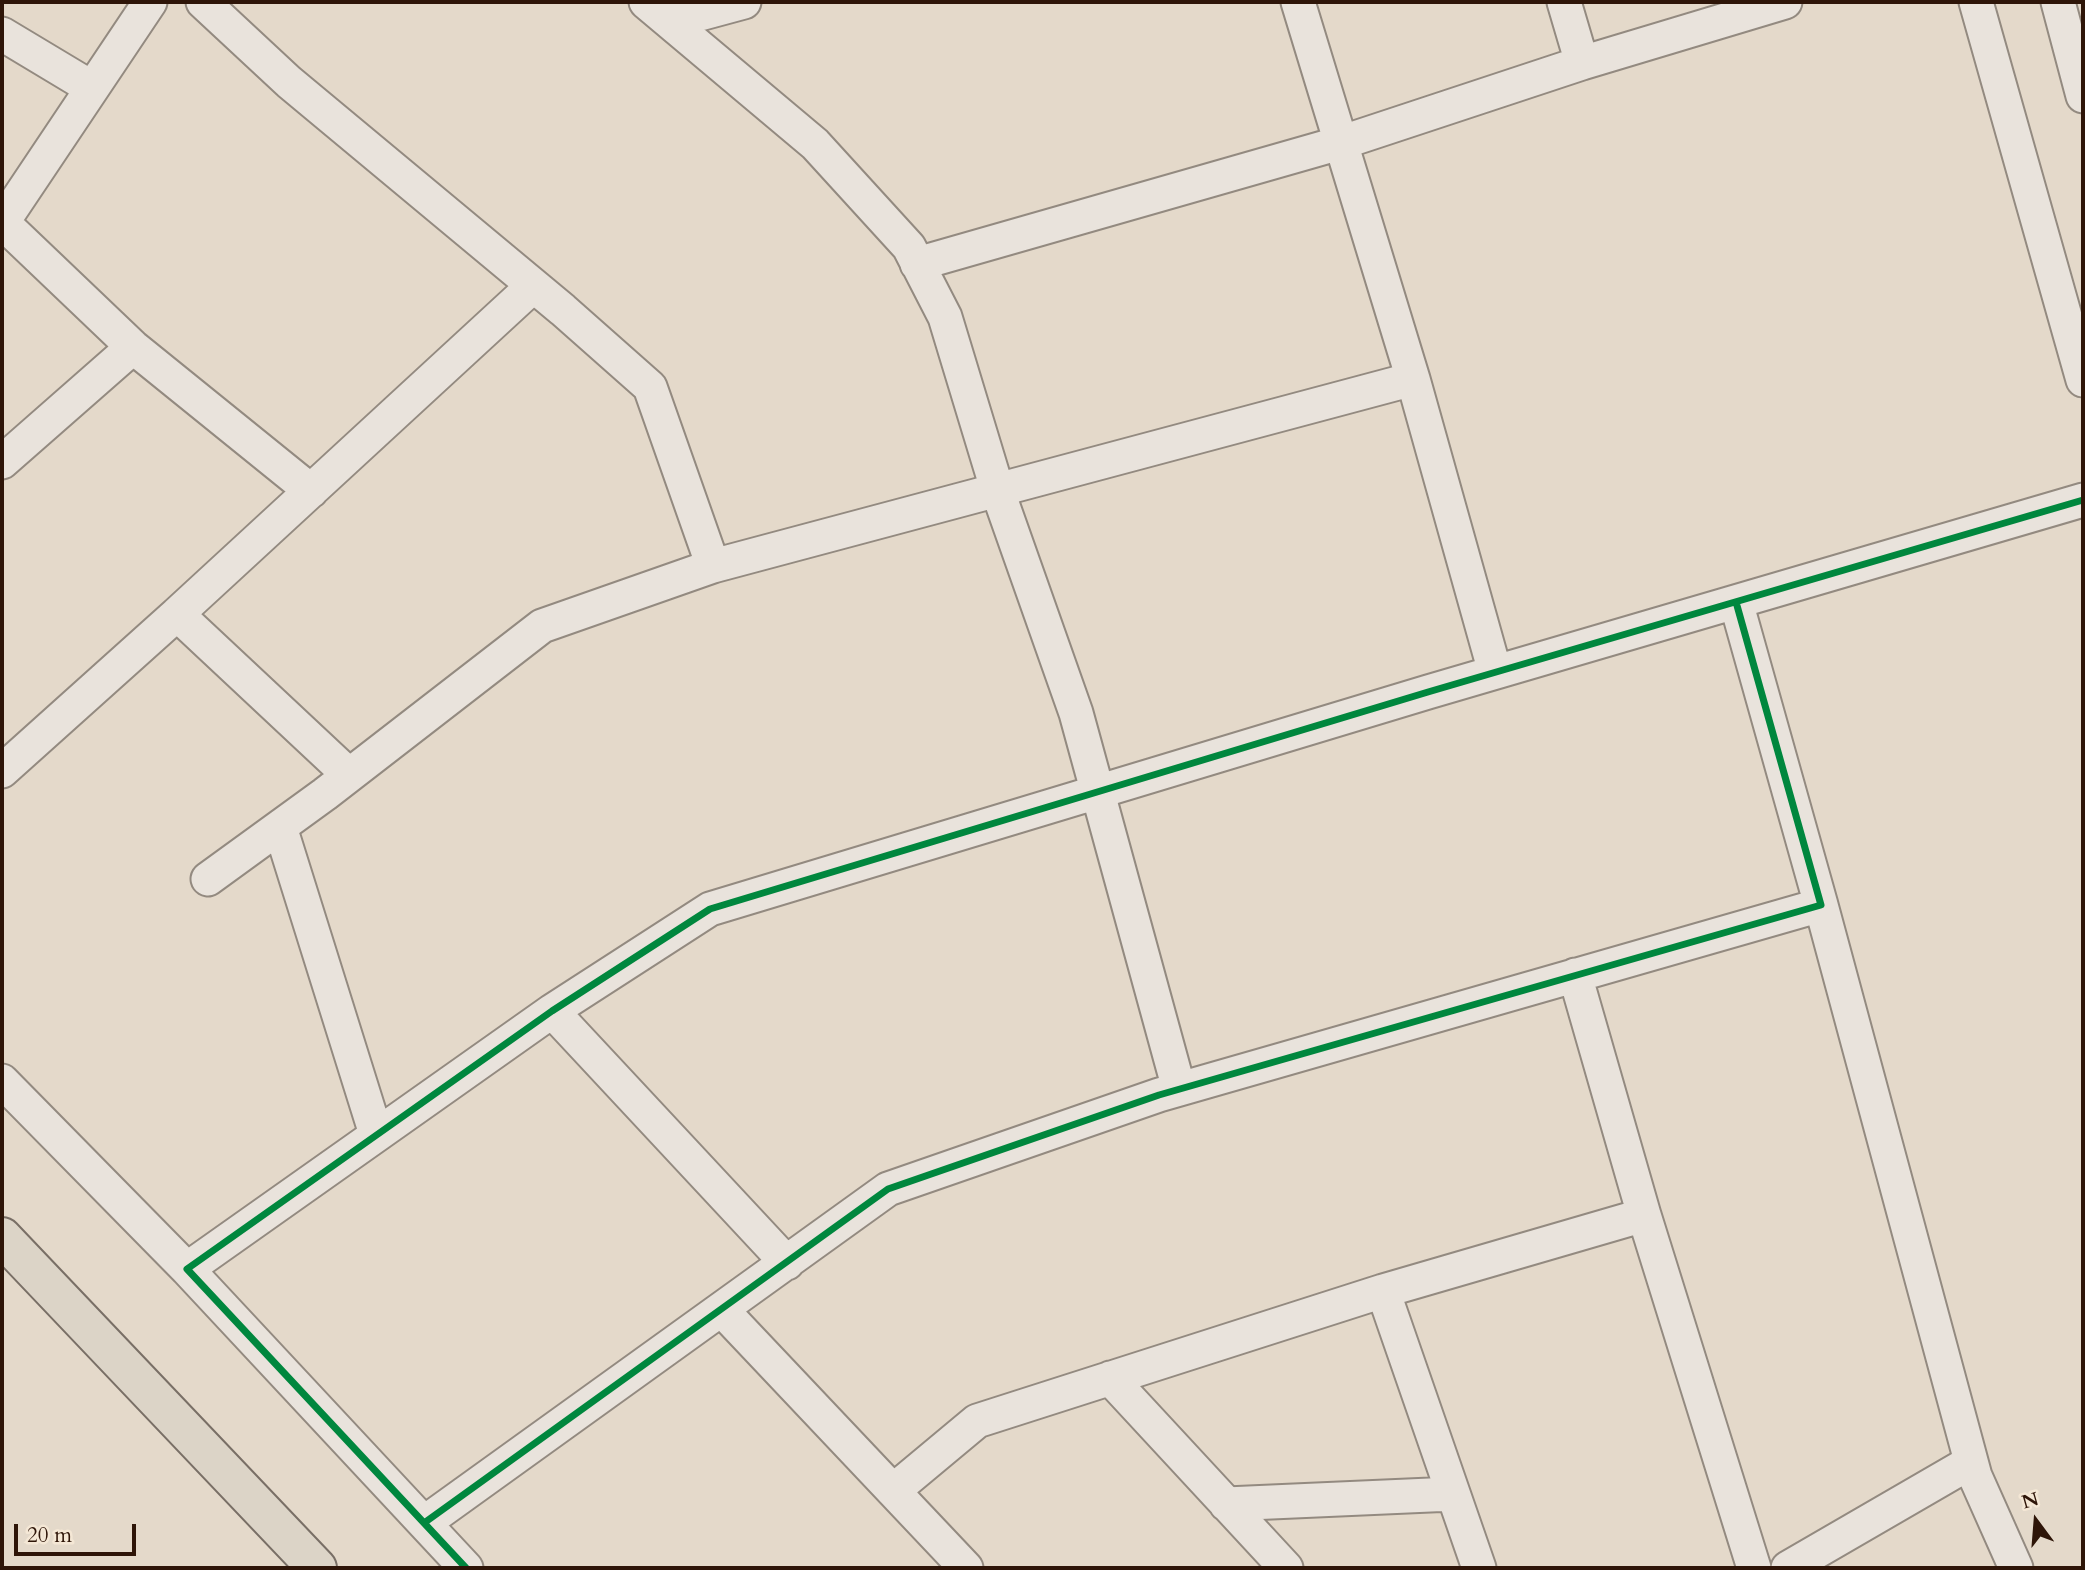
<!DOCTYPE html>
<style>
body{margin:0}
#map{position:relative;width:2085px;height:1570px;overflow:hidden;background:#e4d9ca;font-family:Cardo,serif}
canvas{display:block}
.frame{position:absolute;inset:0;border:4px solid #2e1508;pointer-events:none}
.north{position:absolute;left:2001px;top:1486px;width:70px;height:70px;-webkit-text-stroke:5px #f4e7d5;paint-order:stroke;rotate:344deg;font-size:19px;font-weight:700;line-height:28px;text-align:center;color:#2e1508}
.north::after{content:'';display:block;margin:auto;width:24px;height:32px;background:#2e1508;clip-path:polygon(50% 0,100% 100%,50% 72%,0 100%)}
.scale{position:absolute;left:14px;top:1524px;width:122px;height:32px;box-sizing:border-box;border:4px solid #2e1508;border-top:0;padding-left:9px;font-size:21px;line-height:24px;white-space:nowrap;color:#2e1508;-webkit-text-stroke:5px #f4e7d5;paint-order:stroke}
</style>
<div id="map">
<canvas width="2085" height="1570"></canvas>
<div class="frame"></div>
<div class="north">N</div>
<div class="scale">20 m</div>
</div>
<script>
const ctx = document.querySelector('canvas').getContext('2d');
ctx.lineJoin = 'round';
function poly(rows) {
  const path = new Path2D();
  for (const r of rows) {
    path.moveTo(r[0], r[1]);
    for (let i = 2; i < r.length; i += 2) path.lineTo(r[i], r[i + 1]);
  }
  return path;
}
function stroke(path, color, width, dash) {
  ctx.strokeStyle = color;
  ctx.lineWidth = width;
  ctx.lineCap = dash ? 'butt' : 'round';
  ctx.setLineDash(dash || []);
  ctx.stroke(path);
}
const minor = poly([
 [203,2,289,82,563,310,650,387,713,566,542,626,325,794,208,879],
 [646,2,815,144,909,247,945,317,998,492,1076,713,1179,1089],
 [1976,2,2083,380],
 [2058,2,2083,96],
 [670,22,744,2],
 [2,34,92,88],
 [1582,63,1785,2],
 [2,222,133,347,311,491],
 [2,223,150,2],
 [917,264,1340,143,1582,63,1564,2],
 [1413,379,1495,672],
 [2,462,133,347],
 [713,566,1413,379,1298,2],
 [2,771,177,614],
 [349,775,177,614,533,286],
 [280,827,376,1134],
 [1821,905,1975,1476,2016,1568],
 [552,1011,787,1263],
 [2,1081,187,1269],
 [1644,1215,1754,1568],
 [1383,1291,1479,1568],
 [722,1310,966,1568],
 [1110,1378,1286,1568],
 [893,1491,977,1421,1383,1291,1644,1215,1575,975],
 [1226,1504,1453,1494],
 [424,1523,888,1189,1159,1095,1821,905,1736,602],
 [466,1568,187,1269,552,1011,710,909,1428,692,2083,500],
 [1788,1568,1971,1462]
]);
const primary = poly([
 [2,1237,317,1568]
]);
stroke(minor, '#938a80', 37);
stroke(primary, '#796f66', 42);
stroke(minor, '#e9e3dc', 33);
stroke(primary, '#dcd4c7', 38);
stroke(poly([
 [424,1523,888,1189,1159,1095,1821,905,1736,602],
 [466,1568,187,1269,552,1011,710,909,1428,692,2083,500]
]), '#00873e', 7);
</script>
